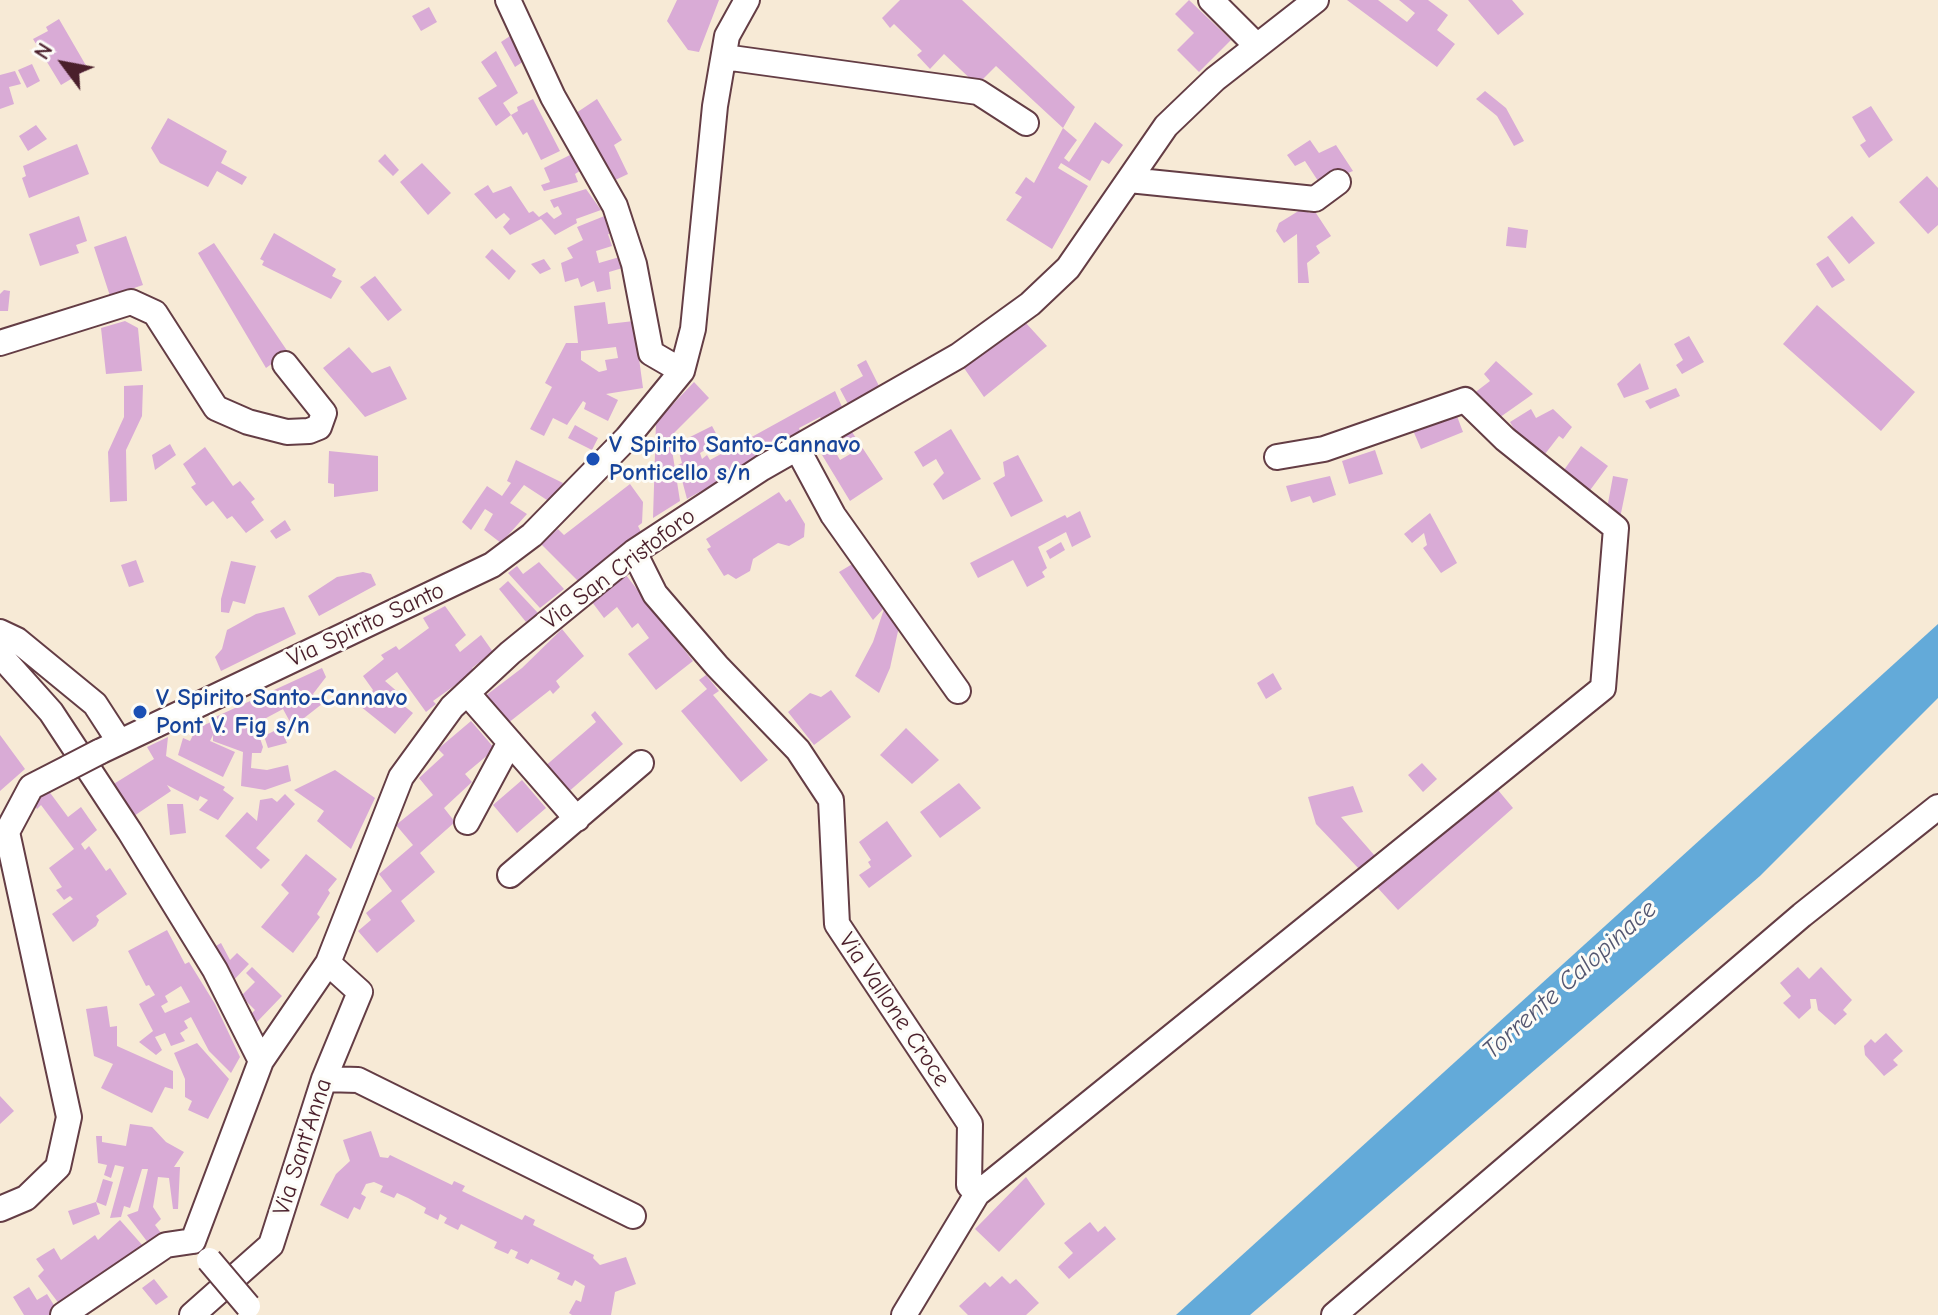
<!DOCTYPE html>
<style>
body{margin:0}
#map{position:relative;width:1938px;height:1315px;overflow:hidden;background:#f7ead6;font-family:"Comic Neue",sans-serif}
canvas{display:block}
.north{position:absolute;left:24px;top:24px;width:80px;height:80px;-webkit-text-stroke:6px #fdfcf7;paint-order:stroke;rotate:302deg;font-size:22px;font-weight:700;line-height:32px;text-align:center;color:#4a1f2b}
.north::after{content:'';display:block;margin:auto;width:28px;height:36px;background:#4a1f2b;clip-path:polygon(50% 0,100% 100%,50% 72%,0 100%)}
</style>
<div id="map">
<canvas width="1938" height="1315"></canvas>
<div class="north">N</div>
</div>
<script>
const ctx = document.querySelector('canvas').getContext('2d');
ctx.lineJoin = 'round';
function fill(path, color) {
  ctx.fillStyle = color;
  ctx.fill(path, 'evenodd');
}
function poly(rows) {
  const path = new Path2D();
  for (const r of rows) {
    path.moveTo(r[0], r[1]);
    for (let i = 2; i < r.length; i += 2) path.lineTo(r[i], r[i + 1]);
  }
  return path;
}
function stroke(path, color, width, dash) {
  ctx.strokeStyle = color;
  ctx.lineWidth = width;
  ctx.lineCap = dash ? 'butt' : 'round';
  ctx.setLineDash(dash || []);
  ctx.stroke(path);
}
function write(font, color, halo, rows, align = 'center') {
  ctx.font = font + ' "Comic Neue",sans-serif';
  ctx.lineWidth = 6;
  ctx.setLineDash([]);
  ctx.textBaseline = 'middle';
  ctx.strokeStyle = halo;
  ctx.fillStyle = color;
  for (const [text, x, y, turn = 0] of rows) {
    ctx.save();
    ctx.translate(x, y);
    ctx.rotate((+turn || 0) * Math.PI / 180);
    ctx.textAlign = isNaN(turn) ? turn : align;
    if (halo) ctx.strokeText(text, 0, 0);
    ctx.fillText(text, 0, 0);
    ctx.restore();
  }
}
fill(poly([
 [1938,624,1938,698,1760,876,1250,1315,1176,1315]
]), '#63aad9');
fill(poly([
 [677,0,719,0,699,52,688,50,667,21],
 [900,0,962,0,1075,107,1063,128,1077,140,1064,158,1069,162,1095,122,1123,145,1109,164,1102,160,1090,181,1061,163,1058,168,1088,186,1052,249,1006,220,1022,197,1015,193,1026,177,1034,183,1063,128,996,66,977,85,944,54,930,69,917,55,922,51,894,24,890,28,882,18],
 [1189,0,1231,40,1199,72,1177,50,1194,33,1175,14],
 [1347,0,1378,0,1407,22,1415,13,1399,0,1428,0,1448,15,1437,30,1455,44,1437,67],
 [1468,0,1512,0,1524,14,1498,35],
 [429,7,437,22,421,31,412,16],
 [59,19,88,69,61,85,33,39,48,31,46,27],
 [510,36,524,61,515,67,501,42],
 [496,51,518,93,503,103,511,115,496,126,478,98,497,86,481,62],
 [32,64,40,81,27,88,18,70],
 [15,71,21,84,9,87,14,104,0,109,0,75],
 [1485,91,1506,108,1524,141,1514,146,1497,116,1476,99],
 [533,99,560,151,541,160,527,132,523,135,511,115,518,111,517,107],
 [597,99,622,140,614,145,628,174,611,182,573,115],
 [1871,106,1893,140,1869,158,1860,145,1866,141,1852,117],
 [168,118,227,151,221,163,247,177,242,185,217,171,208,187,160,163,151,148],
 [36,125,47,139,28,151,19,136],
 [1310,140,1319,153,1336,145,1353,171,1320,184,1305,161,1295,166,1287,155],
 [77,144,89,174,29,198,22,178,26,176,23,166],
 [385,154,399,170,393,176,378,161],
 [572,154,583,169,575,174,578,182,544,191,541,185,550,182,544,168],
 [422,163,451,193,428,215,400,182],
 [1927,176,1938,188,1938,225,1928,234,1899,202],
 [488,185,493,193,511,186,529,213,533,211,539,217,547,212,554,219,559,216,562,214,558,206,554,208,550,200,586,189,601,210,576,219,577,223,555,235,541,219,510,235,503,227,510,219,504,213,496,219,474,194],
 [1305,207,1309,213,1314,210,1331,236,1316,246,1320,253,1307,263,1309,283,1298,283,1297,234,1284,243,1276,231,1279,223],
 [607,215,614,233,608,234,612,246,596,251,599,263,623,256,626,267,609,272,611,289,597,292,594,281,581,287,578,278,565,282,561,263,573,258,567,248,583,240,577,227],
 [79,216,87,241,76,245,79,253,40,266,29,234],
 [1852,216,1875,243,1849,264,1827,237],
 [1508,227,1528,230,1526,248,1506,246],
 [274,233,336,269,332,276,342,281,331,299,262,265,264,261,260,259],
 [126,236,143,285,110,296,94,247],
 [214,243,288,352,266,368,198,253],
 [492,249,516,271,509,280,485,257],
 [1828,256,1845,280,1832,288,1816,264],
 [544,259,551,269,540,274,531,264],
 [375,276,402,310,388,321,360,287],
 [4,290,10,291,8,311,0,311,0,294],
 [605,302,608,324,634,321,643,388,606,394,618,400,608,421,584,409,586,403,583,401,567,425,553,418,544,436,530,429,552,387,545,383,566,343,578,343,574,306],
 [616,347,618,358,605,360,607,370,599,372,581,360,581,351],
 [1817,305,1915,392,1881,431,1783,344],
 [125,321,138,328,142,371,106,374,101,328],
 [1025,322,1047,346,984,397,964,368],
 [1689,336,1704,362,1682,374,1676,365,1683,360,1674,344],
 [349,347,372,373,390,366,407,399,365,417,323,368],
 [866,360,880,388,848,404,840,389,863,376,857,365],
 [1496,361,1533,394,1496,420,1473,394,1490,381,1484,374],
 [1640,363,1649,389,1624,398,1617,384],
 [694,382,709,398,670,437,680,501,653,518,656,422],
 [143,385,142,416,126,450,127,501,110,502,108,452,124,417,124,386],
 [1676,388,1680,396,1650,409,1645,401],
 [835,391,843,409,823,421,820,417,799,428,801,433,793,440,687,499,678,465,682,463,679,452,687,449,684,440,712,426,720,441,700,453,702,459,707,455,710,460],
 [1531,409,1536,418,1553,409,1572,427,1563,439,1559,436,1545,454,1532,460,1510,422],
 [1455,411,1463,432,1421,449,1412,428],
 [575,425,598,438,592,450,568,438],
 [951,429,981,479,943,500,933,484,944,473,936,459,923,467,914,452],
 [852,432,883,479,850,501,819,450,831,444,840,460,852,453,843,437],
 [170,444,176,455,155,470,152,455],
 [1581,446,1608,466,1585,497,1570,486,1576,479,1564,470],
 [205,447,233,486,240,481,255,499,251,502,264,520,246,533,232,516,227,519,213,501,206,506,191,487,196,484,183,464],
 [1375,450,1383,474,1349,484,1342,461],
 [329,451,378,456,378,491,334,497,334,484,328,483],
 [1018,455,1043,501,1011,517,993,483,1005,476,1003,462],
 [516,460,563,483,550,502,524,485,510,503,527,514,501,543,484,530,493,514,485,509,471,530,462,522,487,486,502,496,511,483,507,481],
 [1330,476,1336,495,1313,503,1310,496,1291,502,1286,486],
 [1613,476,1628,479,1620,518,1606,514],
 [630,484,643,502,642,523,638,526,642,534,579,582,541,544,558,529,564,535],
 [779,492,786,502,790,499,805,524,804,537,789,546,778,543,753,559,750,571,736,579,728,574,724,576,707,549,711,547,706,539],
 [1080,511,1091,537,1072,547,1066,532,1038,547,1047,568,1042,572,1045,577,1027,587,1013,560,978,578,970,563,1065,515,1067,518],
 [1430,513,1457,563,1441,573,1423,548,1427,545,1424,533,1412,543,1404,534],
 [285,520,291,530,276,539,270,531],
 [1061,542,1065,550,1050,559,1046,551],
 [136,560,144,582,129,587,121,565],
 [231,561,256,566,245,604,233,601,229,613,221,612,221,599],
 [539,562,564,589,540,608,508,573,517,566,523,574],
 [854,563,885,607,873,620,839,572],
 [622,570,693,661,656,690,628,654,649,638,638,623,632,628,617,607,604,618,589,598],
 [363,572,371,574,376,585,319,616,308,596,337,577],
 [508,581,538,613,526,622,499,589],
 [445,606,466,635,455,645,460,652,481,635,493,652,472,668,475,671,433,701,436,704,426,712,397,672,385,681,407,700,403,705,413,713,395,734,360,706,373,690,363,676,384,659,381,655,396,646,399,650,429,628,423,618],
 [284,607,296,634,221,671,215,657,222,649,227,630,256,614],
 [884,609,900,622,890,668,879,693,855,676,873,642],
 [562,629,584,656,556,681,560,687,553,694,550,690,503,727,480,700,522,668],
 [322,668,326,677,313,694,322,704,299,722,303,728,296,733,283,709,255,724,263,747,261,753,252,753,251,768,267,770,288,765,291,781,265,790,241,786,243,752,213,741,213,735,210,741,235,752,223,777,178,755,183,738,190,741,195,731,199,733,202,726,211,722,211,719],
 [1273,673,1282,689,1266,699,1257,683],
 [706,675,719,691,713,695,768,760,741,782,681,711,707,689,699,680],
 [831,690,851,717,814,745,788,712,810,693,821,697],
 [595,711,623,744,566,794,543,768,596,722,591,715],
 [471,721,495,749,465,774,472,782,444,808,455,822,420,853,435,872,401,901,415,921,377,953,358,931,371,920,366,913,392,891,379,874,413,845,396,825,433,795,419,778,444,755,438,749],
 [906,728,939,760,912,784,880,755],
 [276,730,278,735,282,732,287,743,268,748,264,736],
 [0,735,25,769,0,791],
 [168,737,166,756,225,787,223,790,234,798,218,820,199,810,208,800,200,796,198,801,167,785,171,791,134,816,112,785,154,759,147,747],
 [1422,763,1437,779,1423,792,1408,775],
 [335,770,375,798,351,849,317,821,324,811,294,790],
 [522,780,546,808,517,833,493,805],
 [959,783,981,808,940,838,920,812],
 [1493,784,1513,808,1398,910,1376,886],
 [1353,786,1363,812,1341,817,1375,856,1360,870,1316,824,1308,797],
 [48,790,68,817,81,807,97,830,81,844,85,850,89,846,106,871,110,868,127,894,96,916,99,920,96,926,73,942,52,914,73,899,70,896,64,900,56,890,62,887,49,868,74,849,41,805,37,809,31,801],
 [285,794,295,804,256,848,270,860,261,869,225,836,247,812,257,821,260,800,272,798,277,802],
 [167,804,183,804,186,833,170,835],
 [887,821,912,856,869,888,859,875,871,867,868,862,871,860,859,842],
 [306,854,337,879,328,890,330,893,317,914,320,917,293,953,261,927,289,893,281,885],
 [167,930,185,964,189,962,215,1004,240,1057,231,1073,209,1051,191,1017,184,1021,188,1028,180,1033,185,1041,171,1046,165,1033,155,1037,162,1050,156,1055,139,1042,153,1031,139,1004,155,995,149,985,146,986,128,951],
 [181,986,190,1002,165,1013,161,1006,168,1002,165,996],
 [221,943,230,960,237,953,249,964,230,984,209,950],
 [252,967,282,996,255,1024,248,1017,255,1010,241,996,255,982,246,973],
 [1798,967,1809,979,1821,967,1852,1000,1843,1010,1847,1014,1835,1025,1818,1010,1816,999,1810,999,1811,1008,1799,1019,1783,1003,1791,996,1780,983],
 [107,1006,110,1027,117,1026,117,1046,173,1071,173,1089,165,1087,152,1113,101,1088,113,1064,94,1056,86,1009],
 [1886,1033,1903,1051,1893,1060,1898,1065,1884,1076,1865,1055,1864,1046,1871,1039,1875,1043],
 [197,1043,229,1079,208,1119,188,1110,192,1101,185,1097,185,1079,174,1053],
 [0,1096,14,1111,0,1124],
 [130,1124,152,1127,166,1142,184,1152,174,1167,180,1167,178,1209,173,1209,169,1178,158,1177,153,1207,161,1219,155,1225,161,1233,149,1244,127,1215,138,1211,148,1169,142,1169,130,1208,124,1206,121,1217,110,1218,124,1167,115,1165,111,1178,104,1175,107,1165,98,1163,96,1136,102,1136,102,1142,126,1146],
 [371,1131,380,1157,388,1158,390,1155,452,1185,454,1181,465,1186,462,1191,522,1220,525,1215,535,1220,533,1225,594,1255,593,1258,600,1265,626,1257,636,1284,615,1292,611,1315,572,1315,569,1313,576,1300,581,1302,585,1286,575,1280,572,1286,557,1279,560,1273,531,1259,528,1264,515,1258,518,1252,511,1249,508,1254,494,1248,497,1242,461,1224,458,1230,444,1223,447,1218,440,1214,438,1220,424,1213,426,1208,408,1198,397,1193,394,1198,380,1192,383,1186,374,1182,366,1184,361,1194,366,1197,360,1210,354,1207,348,1219,320,1205,336,1174,350,1161,343,1140],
 [1026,1177,1045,1204,999,1252,975,1229],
 [103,1179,113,1182,106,1206,96,1202,100,1214,73,1225,68,1211,96,1202],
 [120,1220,144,1247,60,1305,38,1276,44,1270,36,1259,54,1248,61,1260,95,1235,98,1240],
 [1090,1222,1098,1232,1105,1226,1116,1239,1069,1279,1058,1267,1073,1253,1064,1243],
 [1002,1276,1010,1284,1016,1279,1039,1303,1026,1315,968,1315,959,1306,985,1282,990,1287],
 [154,1279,168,1297,156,1305,142,1288],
 [29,1287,37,1300,47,1294,57,1310,49,1315,24,1315,13,1297]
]), '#d9abd6');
const minor = poly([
 [508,0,553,97,615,206,634,264,651,353,682,371],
 [1211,0,1257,46],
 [724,57,978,92,1026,123],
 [1129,180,1315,199,1338,182],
 [0,343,131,302,155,313,216,408,248,422,287,432,309,431,319,427,324,413,285,364],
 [797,448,833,515,958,691],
 [634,552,655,594,717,666,798,750,831,800,837,924,970,1124,969,1185,977,1194],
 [0,632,17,640,95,704,119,741],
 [0,655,51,712,130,832,215,970,261,1061],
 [467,693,577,819],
 [99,752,492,565,532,535,627,438,682,371,693,329,715,106,727,36,747,0],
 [467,822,510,742],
 [510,875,641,763],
 [324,1079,358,1080,633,1216],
 [0,1209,26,1198,58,1167,69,1117,7,832,31,787,70,767],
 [193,1241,261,1061,328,963,401,777,452,707,510,653,634,552,762,468,958,356,1030,304,1068,268,1166,126,1215,79,1316,0],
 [63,1315,166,1245,193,1241],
 [192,1315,271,1245,324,1079,360,992,328,963],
 [904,1315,977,1194,1603,688,1616,528,1505,439,1465,400,1324,449,1277,457],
 [1334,1315,1802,915,1938,807]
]);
stroke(minor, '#643d45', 28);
stroke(minor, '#fff', 24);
const minorBridge = poly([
 [70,767,99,752],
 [209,1260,248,1306]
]);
stroke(minorBridge, '#643d45', 28, []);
stroke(minorBridge, '#fff', 24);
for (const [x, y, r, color] of [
 [593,459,8,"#1a4fb4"],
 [140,712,8,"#1a4fb4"]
]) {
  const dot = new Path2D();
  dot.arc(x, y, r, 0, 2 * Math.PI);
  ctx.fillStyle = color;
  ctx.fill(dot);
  stroke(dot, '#fdfcf7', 3);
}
write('bold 24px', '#164399', '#fdfcf7', [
 ["V Spirito Santo-Cannavo",609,445],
 ["Ponticello s/n",609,473],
 ["V Spirito Santo-Cannavo",156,698],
 ["Pont V. Fig s/n",156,726]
], 'left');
write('24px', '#4a1f2b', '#fdfcf7', [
 ["Via San Cristoforo",619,569,-37],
 ["Via Spirito Santo",366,625,-25],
 ["Via Vallone Croce",894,1010,56],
 ["Via Sant'Anna",303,1147,-72]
]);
write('italic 26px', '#545771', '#fdfcf7', [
 ["Torrente Calopinace",1570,980,-42]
]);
</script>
